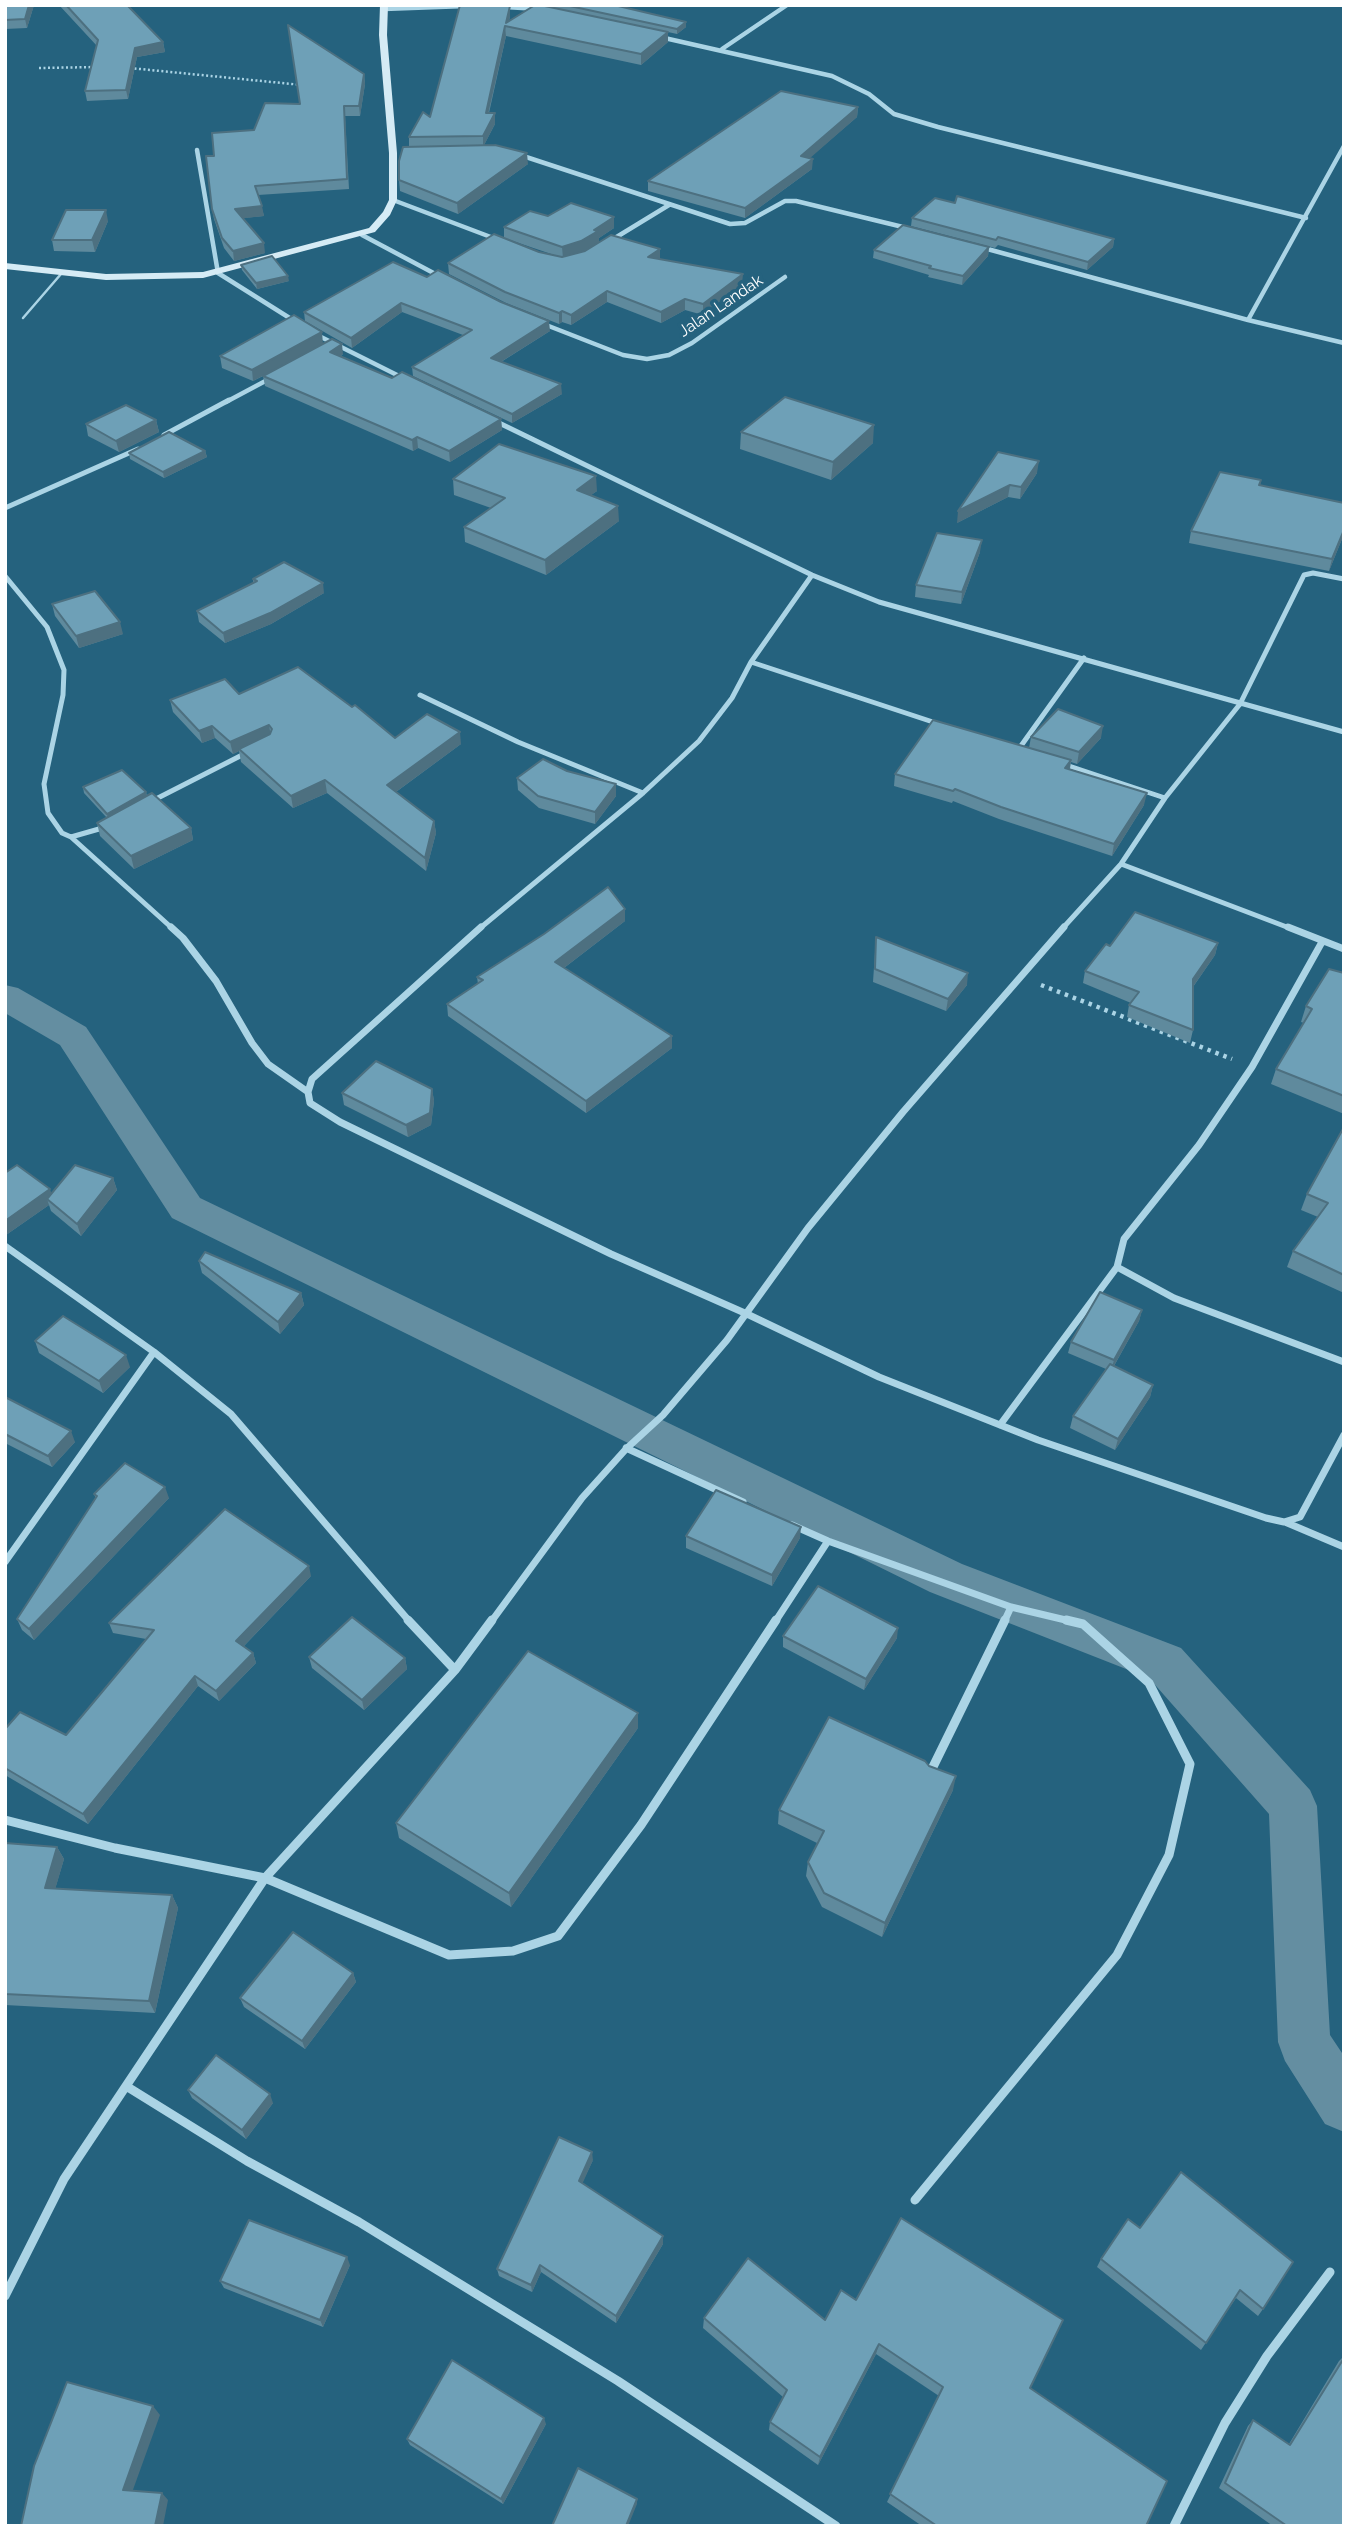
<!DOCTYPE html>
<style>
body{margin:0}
#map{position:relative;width:1349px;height:2531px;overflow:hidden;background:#25627e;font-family:Raleway,sans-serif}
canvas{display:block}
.frame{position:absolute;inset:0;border:7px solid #fff;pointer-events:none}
</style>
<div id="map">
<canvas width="1349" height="2531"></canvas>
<div class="frame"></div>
</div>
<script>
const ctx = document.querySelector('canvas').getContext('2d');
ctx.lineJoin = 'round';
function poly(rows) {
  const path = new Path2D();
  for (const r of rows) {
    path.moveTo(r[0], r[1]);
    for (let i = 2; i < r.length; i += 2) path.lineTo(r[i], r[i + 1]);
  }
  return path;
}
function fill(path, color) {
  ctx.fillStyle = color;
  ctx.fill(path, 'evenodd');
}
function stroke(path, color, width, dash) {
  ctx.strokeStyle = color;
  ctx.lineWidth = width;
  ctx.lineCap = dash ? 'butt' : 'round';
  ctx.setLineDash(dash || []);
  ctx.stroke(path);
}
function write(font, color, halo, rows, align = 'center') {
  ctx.font = font + ' Raleway,sans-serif';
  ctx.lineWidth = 7;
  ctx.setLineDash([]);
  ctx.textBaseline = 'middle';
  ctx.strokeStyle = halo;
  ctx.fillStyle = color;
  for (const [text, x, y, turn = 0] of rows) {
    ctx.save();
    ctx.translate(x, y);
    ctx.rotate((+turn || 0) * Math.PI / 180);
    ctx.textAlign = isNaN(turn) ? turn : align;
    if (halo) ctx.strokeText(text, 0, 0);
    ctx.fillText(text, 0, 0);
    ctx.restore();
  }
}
fill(poly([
 [5,985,18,988,86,1027,200,1198,962,1564,1181,1648,1310,1790,1317,1806,1330,2035,1344,2056,1344,2132,1325,2124,1285,2061,1278,2042,1269,1814,1149,1678,930,1592,172,1218,60,1045,5,1013,5,985]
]), '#648ea1');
stroke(poly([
 [39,68,97,67],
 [130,68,302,85]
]), '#abd4e5', 2.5, [2, 2.5]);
stroke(poly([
 [1041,985,1232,1059]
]), '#abd4e5', 4.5, [3.5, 5]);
stroke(poly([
 [23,318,61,274]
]), '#abd4e5', 2.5);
stroke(poly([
 [488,6,539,9],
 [384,9,466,6],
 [660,37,832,76,869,94,894,114,938,127,1306,218],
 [722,49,787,5],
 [197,150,218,273,296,322],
 [520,155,730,224,745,223,785,201,796,201,907,228],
 [393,200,496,239],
 [362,235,441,277],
 [610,241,669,205],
 [980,247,1248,320,1344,343],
 [1248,320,1344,146],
 [541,323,623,355,647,359,669,355,692,343,785,277],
 [315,334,405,379],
 [226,402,271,378]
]), '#abd4e5', 4.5);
stroke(poly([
 [495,421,812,575,879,602,1344,732],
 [164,435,229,400],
 [5,508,138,449],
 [5,576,47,627,64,670,63,695,44,784,48,813,62,833,71,837,106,827],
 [751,662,939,724],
 [420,695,518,742,643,793],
 [1018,750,1084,658],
 [1063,764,1165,798],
 [150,802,248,752],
 [71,837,173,929],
 [1121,864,1292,929],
 [479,929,643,793,699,741,732,698,751,662,812,575],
 [1062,929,1121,864,1165,798,1240,704,1304,575,1313,573,1344,579]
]), '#abd4e5', 5);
stroke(poly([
 [171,927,183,938,216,981,252,1043,268,1064,308,1092],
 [481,927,312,1079,308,1092,310,1103,340,1122,611,1254,747,1314,879,1377,1038,1440,1266,1518,1284,1522,1300,1517,1344,1435],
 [1288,927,1344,949],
 [1322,942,1252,1067,1199,1145,1124,1239,1117,1267,1174,1298,1344,1362],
 [5,1246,154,1352,231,1414,410,1622],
 [1000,1425,1117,1267],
 [626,1448,743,1502],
 [1285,1522,1344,1547],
 [792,1525,828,1541,1011,1607,1074,1622],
 [5,1562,154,1352],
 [491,1622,582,1498,626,1449,663,1415,727,1340,808,1228,903,1112,1064,927],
 [775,1622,828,1541],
 [1004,1622,1011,1607]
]), '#abd4e5', 7);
stroke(poly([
 [408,1620,455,1670],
 [492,1620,455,1670,265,1878,449,1955,513,1951,558,1936,641,1825,776,1620],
 [930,1773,1005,1620],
 [5,1820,115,1848,265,1878,126,2086,247,2161,359,2222,618,2381,836,2526],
 [915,2200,1117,1955,1169,1855,1190,1764,1149,1683,1083,1624,1066,1620],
 [5,2296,64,2179,126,2086],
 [1174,2526,1225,2423,1267,2356,1330,2272]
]), '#abd4e5', 9);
fill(poly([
 [380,5,388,5,387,35,397,153,397,200,390,215,375,232,203,278,106,280,5,269,5,263,106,274,203,272,369,228,383,212,389,200,389,153,379,35,380,5]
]), '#d5ebf5');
fill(poly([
 [5,5,34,5,27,28,5,29],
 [59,5,127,5,163,42,165,52,137,57,128,99,87,101,85,91,97,46],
 [549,5,614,5,686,27,677,34,668,32,668,42,641,65,506,36,489,113,495,124,484,145,528,164,458,214,400,191,399,180,409,147,409,137,430,117,510,6,510,16,509,21,549,7],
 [364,74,365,84,360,116,345,116,349,189,258,195,264,216,243,218,265,253,234,261,224,248,214,219,212,209,214,156,254,130,300,104],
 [858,107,857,117,809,158,812,169,745,218,648,191,648,181],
 [548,216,614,228,599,238,599,242,660,249,660,259,742,284,703,315,685,310,661,323,607,302,571,325,562,322,559,324,506,303,449,274,448,263,539,252,557,256,504,238,504,227],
 [912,218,1114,239,1113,247,1087,270,998,245,995,248,911,226],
 [108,221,95,252,54,251,52,240],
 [989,247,988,256,962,285,928,277,929,275,873,258,874,250],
 [241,265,289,281,257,289,242,270],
 [427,277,550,331,501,362,562,394,512,423,413,376,412,367,463,335,402,312,352,348,305,321,304,312],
 [323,343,343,354,341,356,392,378,501,419,502,430,450,462,418,448,413,451,265,386,263,376,253,381,222,368,220,356],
 [156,420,159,432,119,452,88,436,86,424],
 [741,432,873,443,831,480,740,449],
 [205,451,207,457,164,478,130,459,129,453],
 [998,452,1037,473,1020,499,1008,497,957,523],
 [453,479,597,491,591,495,619,521,546,575,465,542,464,527,491,508,454,495],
 [1261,480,1260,485,1344,503,1344,534,1329,571,1189,543,1191,531],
 [980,552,961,604,915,597,916,585],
 [253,579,324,593,271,624,225,643,199,622,197,611,253,583],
 [52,604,123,634,79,648,55,616],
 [239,694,395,738,461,744,396,792,434,821,436,833,426,871,327,793,293,808,241,762,239,751,233,754,215,738,202,743,173,712,170,700],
 [1031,737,1101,738,1077,764,1071,762,1070,769,1144,805,1112,856,999,819,953,801,952,803,894,786,895,774,1029,748],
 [567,771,616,784,616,796,595,824,539,808,518,790,517,778],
 [83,787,146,792,147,796,191,828,193,840,134,869,100,836,97,823,107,818,84,793],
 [625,909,625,921,564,968,672,1048,586,1113,448,1016,447,1004,478,984,477,977],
 [876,937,967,985,946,1011,873,982],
 [1218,943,1215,955,1193,987,1193,1030,1190,1043,1127,1017,1129,1005,1131,1003,1083,983,1085,971,1110,946],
 [1344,973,1344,1114,1271,1084,1276,1069,1304,1023,1301,1022,1306,1006],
 [432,1089,434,1101,431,1125,408,1137,344,1105,342,1093],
 [1344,1127,1344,1293,1287,1267,1293,1251,1318,1217,1301,1210,1307,1194],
 [5,1173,52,1194,113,1178,117,1190,81,1236,51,1211,49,1205,6,1235,5,1234],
 [199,1261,301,1293,304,1305,280,1334,202,1273],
 [1142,1310,1139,1321,1114,1366,1153,1385,1150,1397,1115,1450,1070,1428,1073,1416,1106,1369,1068,1353,1071,1342],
 [35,1341,130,1367,103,1393,39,1353],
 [5,1397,75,1442,52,1467,5,1443],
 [94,1494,169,1498,34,1640,22,1630,17,1619,96,1499],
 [686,1536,800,1538,772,1586,686,1548],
 [311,1576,244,1646,253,1653,256,1663,219,1701,198,1686,88,1824,5,1775,5,1729,66,1735,146,1639,113,1633,109,1623],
 [783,1636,897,1638,864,1690,783,1647],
 [309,1657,405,1658,407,1669,364,1710,312,1668],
 [638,1728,511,1907,399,1838,396,1823],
 [953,1790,882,1937,822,1907,806,1876,808,1862,817,1843,778,1824,779,1810],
 [5,1843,57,1847,64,1859,55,1889,172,1895,178,1908,155,2013,5,2005],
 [353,1973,356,1982,305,2049,244,2007,240,1998],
 [188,2090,273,2103,246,2139,192,2098],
 [593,2160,582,2183,663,2236,663,2244,616,2323,541,2272,532,2292,499,2276,497,2269],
 [1181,2172,1263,2309,1258,2316,1236,2298,1201,2350,1097,2267,1101,2259,1140,2228],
 [350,2265,323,2327,224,2288,220,2281],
 [856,2300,1030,2388,1146,2526,922,2526,887,2502,939,2396,876,2354,818,2465,769,2430,770,2422,783,2397,703,2328,704,2318,825,2320],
 [1344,2356,1344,2526,1273,2526,1219,2488,1248,2426,1253,2420,1289,2444,1339,2361],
 [546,2424,503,2504,410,2445,407,2439]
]), '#5f8a9d');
fill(poly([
 [29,5,34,5,27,28,25,19],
 [510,6,510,16,508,27,506,23],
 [686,22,686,27,677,34,677,29],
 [505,26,506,36,486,123,486,113],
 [668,32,668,42,641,65,641,54],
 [163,42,165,52,137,57,128,99,126,90,135,48],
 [364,74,365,84,360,116,359,106],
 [858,107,857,117,801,166,801,156],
 [495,113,495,124,483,147,483,136],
 [527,153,528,164,458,214,457,203],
 [813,159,812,169,745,218,745,208],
 [262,206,264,216,237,219,235,209],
 [106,210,108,221,95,252,92,240],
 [614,217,614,228,599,238,599,242,581,253,563,258,562,247],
 [1114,239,1113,247,1087,270,1088,262],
 [264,243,265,253,234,261,233,251],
 [989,247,988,256,962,285,963,276],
 [660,249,660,259,648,257],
 [743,274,742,284,703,315,703,304],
 [288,276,289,281,257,289,256,283],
 [607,291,607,302,571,325,571,315],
 [685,299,685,310,661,323,661,312],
 [401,303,402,312,352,348,351,338],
 [562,311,562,322,559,324,559,313],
 [549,321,550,331,491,368,491,358],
 [322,332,323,344,253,381,252,370],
 [342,344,343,354,332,362,330,352],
 [561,384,562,394,512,423,512,414],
 [501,419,502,430,450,462,449,451],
 [156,420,159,432,119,452,116,441],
 [874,425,873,443,831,480,833,462],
 [417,437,418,448,413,451,412,440],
 [205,451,207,457,164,478,163,472],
 [1039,461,1037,473,1020,499,1021,487],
 [596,476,597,491,577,505,577,490],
 [1010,485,1008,497,957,523,958,511],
 [618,506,619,521,546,575,545,560],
 [1344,530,1344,534,1329,571,1332,559],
 [982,540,980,552,961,604,962,592],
 [323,583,324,593,271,624,225,643,223,633],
 [120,622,123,634,79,648,76,636],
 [269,725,271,737,239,749,239,751,233,754,230,742],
 [212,726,215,738,202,743,199,731],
 [1103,726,1101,738,1077,764,1079,752],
 [460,732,461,744,389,797,387,785],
 [1071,760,1069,773,1065,768],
 [325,780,327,793,293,808,291,796],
 [616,784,616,796,595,824,595,812],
 [146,792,147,798,108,820,107,814],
 [1147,793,1144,805,1112,856,1114,844],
 [434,821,436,833,426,871,425,858],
 [191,828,193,840,134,869,131,856],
 [625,909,625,921,556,974,555,962],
 [1218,943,1215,955,1190,991,1193,979],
 [968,973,967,985,946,1011,948,999],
 [672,1036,672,1048,586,1113,586,1101],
 [432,1089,434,1101,431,1125,408,1137,406,1125],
 [113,1178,117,1190,81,1236,77,1224],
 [50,1189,54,1201,47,1199,49,1205,6,1235,5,1221],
 [301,1293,304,1305,280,1334,278,1322],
 [1142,1310,1139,1321,1111,1371,1114,1360],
 [126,1355,130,1367,103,1393,99,1381],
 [1153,1385,1150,1397,1115,1450,1118,1439],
 [71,1431,75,1442,52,1467,48,1456],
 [165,1487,169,1498,34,1640,29,1629],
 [801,1527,800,1538,772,1586,772,1575],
 [309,1566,311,1576,239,1651,236,1641],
 [898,1628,897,1638,864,1690,866,1679],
 [253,1653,256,1663,219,1701,216,1691],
 [405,1658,407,1669,364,1710,362,1700],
 [195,1676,198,1686,88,1824,83,1814],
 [638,1713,638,1728,511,1907,509,1893],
 [956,1776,953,1790,882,1937,885,1923],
 [57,1847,64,1859,52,1900,45,1888],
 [172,1895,178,1908,155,2013,149,2001],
 [353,1973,356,1982,305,2049,302,2041],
 [270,2094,273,2103,246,2139,242,2130],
 [592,2152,593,2160,580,2189,579,2181],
 [663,2236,663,2244,616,2323,616,2316],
 [347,2257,350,2265,323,2327,320,2320],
 [540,2265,541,2272,532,2292,531,2285],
 [879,2344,876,2354,818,2465,820,2457],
 [153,2406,160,2415,130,2498,123,2490],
 [544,2418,546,2424,503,2504,501,2499],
 [162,2493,168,2500,163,2526,155,2526],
 [637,2499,637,2504,628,2526,626,2526]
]), '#4d7080');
const building = poly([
 [5,5,29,5,25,19,5,20,5,5],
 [66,5,127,5,163,42,135,48,126,90,85,91,98,40,66,5],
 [460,5,510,6,506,23,535,5,540,5,668,32,641,54,505,26,486,113,495,113,483,136,409,137,423,112,430,117,460,5],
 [565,5,614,5,686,22,677,29,565,5],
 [288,25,364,74,359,106,344,106,347,179,255,186,262,206,235,209,264,243,233,251,222,238,212,209,206,156,214,156,212,133,254,130,265,103,300,104,288,25],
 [781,91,858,107,801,156,813,159,745,208,648,181,781,91],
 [495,145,527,153,457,203,399,180,399,161,403,147,495,145],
 [957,196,1114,239,1088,262,998,237,996,240,912,218,935,198,955,203,957,196],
 [571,203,614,217,594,230,598,231,581,241,562,247,504,227,530,211,548,216,571,203],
 [66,210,106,210,92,240,52,240,66,210],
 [903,225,989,247,963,276,929,268,931,266,874,250,903,225],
 [494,234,539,252,562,257,585,251,611,235,660,249,648,257,743,274,703,304,685,299,661,312,607,291,571,315,562,311,559,313,505,292,448,263,494,234],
 [272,256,288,276,256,283,241,265,272,256],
 [393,262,427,277,438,270,501,302,549,321,491,358,561,384,512,414,412,367,472,330,401,303,351,338,304,312,393,262],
 [294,315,322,332,252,370,220,356,294,315],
 [332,339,342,344,330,352,392,378,402,372,501,419,449,451,417,437,412,440,263,376,332,339],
 [785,397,874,425,833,462,741,432,785,397],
 [126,405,156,420,116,441,86,424,126,405],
 [169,432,205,451,163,472,129,453,169,432],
 [499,444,596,476,577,490,618,506,545,560,464,527,505,498,453,479,499,444],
 [998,452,1039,461,1021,487,1010,485,958,511,998,452],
 [1220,472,1261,480,1259,485,1344,503,1344,530,1332,559,1191,531,1220,472],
 [937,533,982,540,962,592,916,585,937,533],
 [284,562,323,583,270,613,223,633,197,611,257,581,253,579,284,562],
 [95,591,120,622,76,636,52,604,95,591],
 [298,667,352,707,355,705,395,738,427,714,460,732,387,785,434,821,425,858,325,780,291,796,239,749,270,734,272,729,269,725,230,742,212,726,199,731,170,700,225,679,239,694,298,667],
 [1058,709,1103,726,1079,752,1031,737,1058,709],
 [933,720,1071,760,1065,768,1147,793,1114,844,1001,807,955,789,953,791,895,774,933,720],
 [543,759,567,771,616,784,595,812,538,796,517,778,543,759],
 [122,770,146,792,107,814,83,787,122,770],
 [152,793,191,828,131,856,97,823,152,793],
 [608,887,625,909,555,962,672,1036,586,1101,447,1004,483,980,477,977,544,934,608,887],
 [1135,912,1218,943,1193,979,1193,1030,1129,1005,1139,992,1085,971,1106,944,1110,946,1135,912],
 [876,937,968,973,948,999,875,969,876,937],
 [1329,969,1344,973,1344,1096,1276,1069,1312,1009,1306,1006,1329,969],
 [376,1061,432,1089,430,1113,406,1125,342,1093,376,1061],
 [1344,1127,1344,1275,1293,1251,1328,1203,1307,1194,1344,1127],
 [17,1165,50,1189,5,1221,5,1173,17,1165],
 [75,1165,113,1178,77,1224,47,1199,75,1165],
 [205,1252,301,1293,278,1322,199,1261,205,1252],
 [1100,1292,1142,1310,1114,1360,1071,1342,1100,1292],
 [63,1316,126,1355,99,1381,35,1341,63,1316],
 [1110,1364,1153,1385,1118,1439,1073,1416,1110,1364],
 [5,1397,71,1431,48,1456,5,1434,5,1397],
 [125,1463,165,1487,29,1629,17,1619,97,1496,94,1494,125,1463],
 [716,1490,801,1527,772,1575,686,1536,716,1490],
 [225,1509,309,1566,236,1641,253,1653,216,1691,195,1676,83,1814,5,1768,5,1729,20,1712,66,1735,154,1630,109,1623,225,1509],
 [818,1586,898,1628,866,1679,783,1636,818,1586],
 [352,1617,405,1658,362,1700,309,1657,352,1617],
 [528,1651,638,1713,509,1893,396,1823,528,1651],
 [829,1717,925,1761,929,1766,956,1776,885,1923,824,1893,808,1862,824,1831,779,1810,829,1717],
 [5,1843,57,1847,45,1888,172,1895,149,2001,5,1994,5,1843],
 [293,1932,353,1973,302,2041,240,1998,293,1932],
 [216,2055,270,2094,242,2130,188,2090,216,2055],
 [559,2137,592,2152,579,2181,663,2236,616,2316,540,2265,531,2285,497,2269,559,2137],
 [1181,2172,1293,2262,1263,2309,1240,2290,1206,2343,1101,2259,1128,2219,1140,2228,1181,2172],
 [901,2218,1063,2320,1030,2388,1167,2481,1146,2526,937,2526,890,2494,943,2387,879,2344,820,2457,770,2422,787,2390,704,2318,748,2258,825,2320,841,2290,856,2300,901,2218],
 [249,2220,347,2257,320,2320,220,2281,249,2220],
 [1344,2358,1344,2526,1287,2526,1225,2483,1253,2420,1290,2445,1344,2358],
 [452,2360,544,2418,501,2499,407,2439,452,2360],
 [67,2382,153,2406,123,2490,162,2493,155,2526,21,2526,34,2466,67,2382],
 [578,2468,637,2499,626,2526,552,2526,578,2468]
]);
fill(building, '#6ea0b7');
stroke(building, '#4d7080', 2);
write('16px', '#fff', '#25627e', [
 ["Jalan Landak",721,306,-34]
]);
</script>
